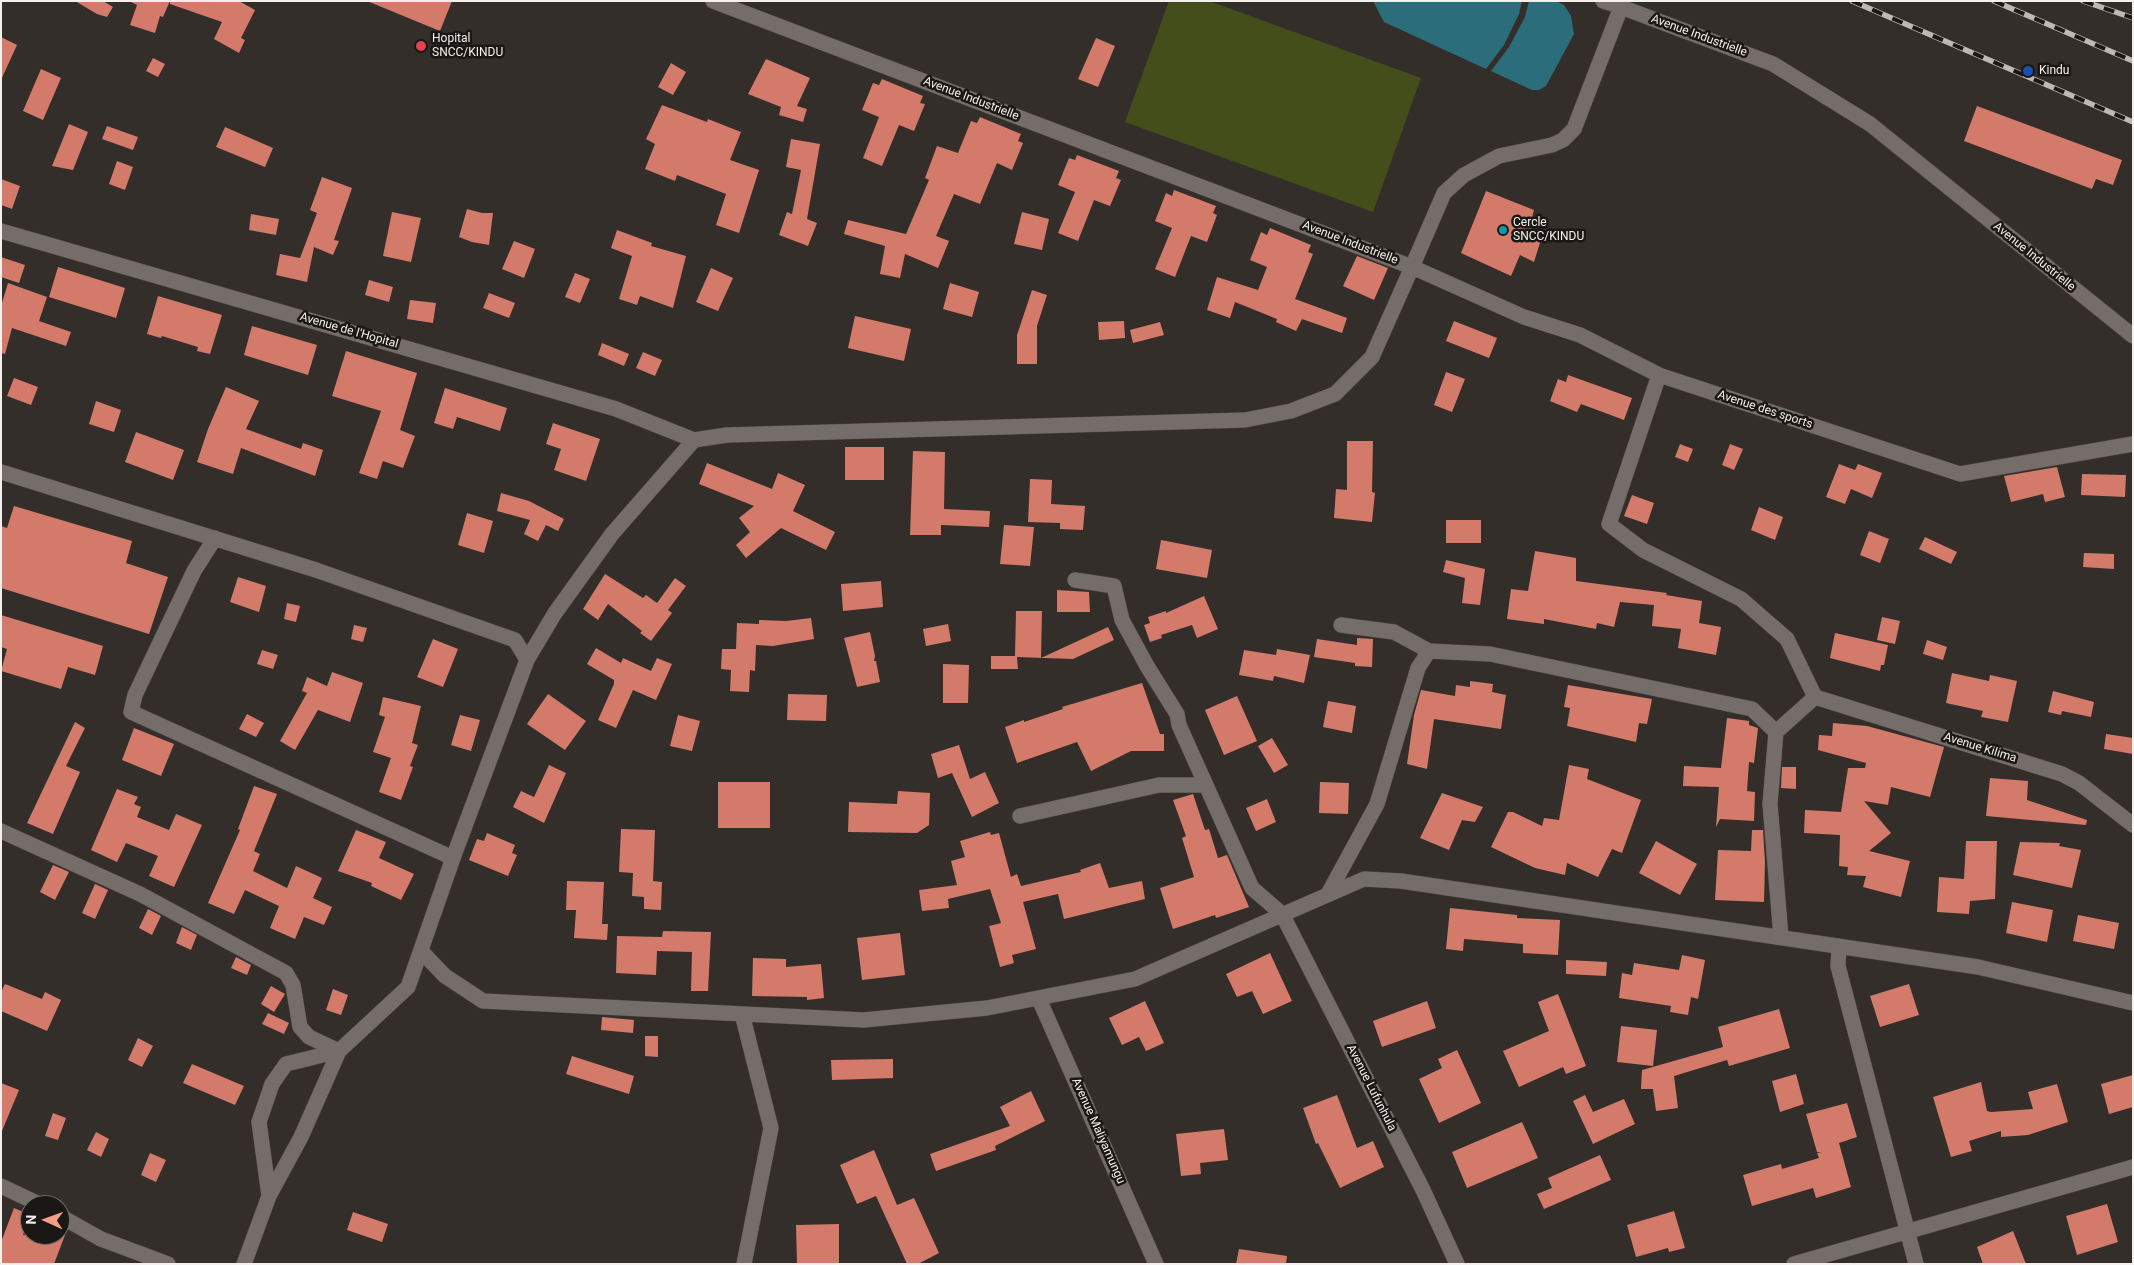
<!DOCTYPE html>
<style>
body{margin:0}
#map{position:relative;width:2134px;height:1265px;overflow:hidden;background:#342e2a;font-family:Roboto,sans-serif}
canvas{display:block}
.frame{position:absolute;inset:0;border:2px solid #f4f0ee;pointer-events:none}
.north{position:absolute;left:20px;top:1195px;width:50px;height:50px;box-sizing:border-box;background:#1a1715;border:1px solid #716e6c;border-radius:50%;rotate:272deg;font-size:14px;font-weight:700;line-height:20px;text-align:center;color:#f4f0ee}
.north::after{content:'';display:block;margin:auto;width:18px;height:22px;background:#f49e89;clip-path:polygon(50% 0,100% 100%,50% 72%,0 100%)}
</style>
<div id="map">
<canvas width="2134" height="1265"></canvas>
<div class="frame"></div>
<div class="north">N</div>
</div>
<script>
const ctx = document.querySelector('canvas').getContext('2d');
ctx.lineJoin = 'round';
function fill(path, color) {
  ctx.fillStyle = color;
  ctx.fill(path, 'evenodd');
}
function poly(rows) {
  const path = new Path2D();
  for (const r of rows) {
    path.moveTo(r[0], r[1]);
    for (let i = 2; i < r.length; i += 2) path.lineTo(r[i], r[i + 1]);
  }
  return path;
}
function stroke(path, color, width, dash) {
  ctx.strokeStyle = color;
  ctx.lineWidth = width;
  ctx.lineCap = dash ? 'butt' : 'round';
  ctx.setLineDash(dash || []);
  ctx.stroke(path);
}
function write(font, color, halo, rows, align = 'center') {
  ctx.font = font + ' Roboto,sans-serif';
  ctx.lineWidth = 5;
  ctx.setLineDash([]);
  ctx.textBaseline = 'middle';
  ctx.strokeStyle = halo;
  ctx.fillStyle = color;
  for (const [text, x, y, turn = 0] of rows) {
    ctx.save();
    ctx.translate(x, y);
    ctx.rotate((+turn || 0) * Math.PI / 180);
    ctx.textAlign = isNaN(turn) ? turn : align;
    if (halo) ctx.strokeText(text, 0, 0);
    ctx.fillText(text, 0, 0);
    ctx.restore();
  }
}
fill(poly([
 [1169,1,1209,1,1421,78,1373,212,1125,122]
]), '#444e1b');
fill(poly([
 [1373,1,1522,1,1519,14,1504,45,1486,69,1384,22],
 [1529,1,1556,1,1564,5,1571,16,1574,34,1546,86,1539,90,1532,90,1491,71,1509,47,1525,17]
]), '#2c6d7b');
fill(poly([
 [75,1,103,1,113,7,107,17,97,14],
 [129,1,170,1,163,17,160,16,155,33,130,25,137,5],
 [170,1,239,1,255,10,241,38,245,40,239,53,214,39,222,22,170,4],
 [367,1,452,1,440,31],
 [1,37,17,45,1,80],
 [1096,38,1115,46,1098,87,1078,79],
 [153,58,165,64,158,77,146,71],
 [766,59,810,78,797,106,807,109,803,122,779,115,781,107,748,94],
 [671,63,686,72,673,95,658,87],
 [41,69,61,78,43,120,23,111],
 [882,79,923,96,920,103,925,104,914,131,899,125,882,166,863,158,879,117,862,110,873,83,879,85],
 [662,105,707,122,708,119,741,132,730,160,759,170,739,233,716,225,726,194,677,175,675,181,645,169,655,144,646,139],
 [1977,106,2122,160,2113,185,2096,179,2092,189,1964,141],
 [980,117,1021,134,1018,141,1023,143,1012,170,997,163,980,204,954,194,936,236,949,241,938,268,905,254,900,278,880,274,885,246,844,234,848,220,906,234,929,180,925,178,937,146,958,153,971,121,977,123],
 [69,124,88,132,73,170,52,166],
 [107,126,138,137,133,150,102,139],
 [225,127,273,148,265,167,216,147],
 [791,139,820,144,807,219,817,223,808,246,779,235,787,212,792,214,801,170,786,167],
 [1077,155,1119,171,1116,178,1121,180,1110,206,1094,200,1078,241,1058,233,1075,192,1058,185,1069,158,1075,160],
 [117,161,133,167,125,190,109,184],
 [322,177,352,188,334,240,339,241,333,255,314,247,307,282,276,275,280,254,300,258,317,213,310,210],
 [1,179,20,186,12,209,1,205],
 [1174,190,1216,206,1213,213,1217,215,1207,242,1191,236,1175,277,1155,269,1172,228,1155,221,1166,193,1172,196],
 [1486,191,1534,210,1529,228,1543,233,1534,262,1520,255,1511,276,1461,253],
 [467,209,482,213,493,213,489,245,472,242,459,237],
 [392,212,421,218,411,262,383,256],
 [1022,212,1049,219,1042,250,1014,244],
 [251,214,279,219,276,235,249,230],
 [1270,228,1311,245,1308,252,1313,254,1295,299,1347,318,1342,333,1302,319,1296,331,1276,322,1277,319,1235,302,1230,318,1207,310,1217,277,1258,290,1267,267,1250,260,1261,232,1267,235],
 [617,230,652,243,651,246,686,256,673,308,640,296,637,305,619,299,632,256,611,248],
 [514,241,535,249,524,278,502,269],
 [1357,256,1388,268,1374,300,1343,286],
 [1,257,25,265,19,283,1,277],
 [58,267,125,288,116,318,49,297],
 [711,268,733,278,718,311,696,302],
 [575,273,590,279,580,303,565,297],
 [369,280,393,287,389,302,365,295],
 [8,283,47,297,39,321,71,332,66,346,12,328,5,354,1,353,1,306],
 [950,283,979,292,972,317,943,309],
 [1032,290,1047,295,1037,326,1037,364,1017,364,1017,335],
 [489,293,515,303,509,318,483,308],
 [158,296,222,315,210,354,197,351,198,347,162,336,161,338,147,334],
 [410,300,436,303,433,323,407,319],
 [855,316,911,329,904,361,848,348],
 [1124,321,1125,338,1099,340,1098,322],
 [1454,321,1497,338,1489,358,1446,341],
 [1160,322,1164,335,1133,343,1130,330],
 [252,326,317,345,308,375,244,355],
 [602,343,629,354,624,366,598,355],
 [346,351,417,373,400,430,415,436,403,468,383,461,377,479,359,473,381,411,332,396],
 [643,352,662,360,655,376,636,368],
 [1446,372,1465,379,1452,412,1434,405],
 [1568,375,1632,398,1624,420,1581,404,1577,412,1550,401,1558,379,1566,382],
 [14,378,38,387,31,405,7,396],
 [226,387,259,401,246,429,301,449,303,443,323,450,315,476,241,448,233,474,197,462,208,429],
 [445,388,507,408,500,431,457,417,453,429,434,423],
 [96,401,121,410,114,432,89,424],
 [553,423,600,439,586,481,554,470,561,449,546,444],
 [136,432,184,450,173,480,125,462],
 [1347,441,1373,441,1372,492,1375,493,1372,522,1334,518,1336,489,1347,490],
 [1680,444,1693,449,1688,462,1675,457],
 [1730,444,1743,449,1734,470,1722,465],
 [845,447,884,447,884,480,845,480],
 [913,451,945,452,944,509,990,511,989,527,941,525,941,535,910,535],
 [707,463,772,489,778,473,805,485,793,511,835,532,826,550,781,528,746,558,736,545,750,532,739,518,754,506,699,484],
 [1839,464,1855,470,1858,464,1882,473,1872,498,1851,489,1845,504,1826,497],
 [2057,467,2065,497,2045,502,2043,494,2011,502,2004,476],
 [2082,474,2126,475,2125,497,2081,495],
 [1030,479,1052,480,1051,504,1085,506,1083,530,1060,529,1060,523,1028,522],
 [501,493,529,501,564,519,558,531,546,525,538,541,524,534,530,520,497,511],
 [1632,495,1654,503,1647,524,1624,516],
 [14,506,132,541,126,563,168,577,149,634,1,588,1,526,7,528],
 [1759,507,1783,517,1775,540,1751,530],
 [467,513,493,521,484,553,458,545],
 [1446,520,1481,520,1481,543,1446,543],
 [1004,525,1034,527,1030,566,1000,564],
 [1869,531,1889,539,1880,563,1860,555],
 [1925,537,1957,552,1951,564,1919,549],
 [1161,540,1212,550,1207,578,1156,569],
 [1535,551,1576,558,1576,581,1667,593,1666,595,1702,601,1699,623,1721,627,1716,655,1678,648,1681,629,1652,626,1654,605,1620,602,1614,627,1597,623,1596,629,1544,619,1544,624,1507,619,1511,589,1528,591],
 [2084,553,2114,554,2114,569,2083,567],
 [1446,560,1485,569,1480,605,1462,603,1465,578,1443,572],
 [605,574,643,598,646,595,657,603,675,578,686,586,668,610,672,613,651,641,640,633,642,631,608,604,598,620,583,609],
 [238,577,266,586,259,612,230,602],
 [881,581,883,607,843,611,841,584],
 [1057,590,1089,592,1090,612,1057,612],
 [1204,596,1218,629,1197,638,1192,625,1161,635,1162,638,1150,642,1144,625,1150,623,1148,617,1166,611,1166,613],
 [287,603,300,606,296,622,284,619],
 [1016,611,1042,611,1041,658,1108,627,1114,640,1073,659,1017,657,1018,669,991,669,991,656,1015,656],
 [1,615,103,646,95,675,68,667,61,689,1,671,7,649,1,647],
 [1882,617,1900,621,1895,644,1877,640],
 [811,618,814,639,773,646,756,645,755,671,750,670,749,692,730,691,731,670,721,669,722,649,736,649,737,623,759,624,759,620,786,621],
 [948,624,951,641,926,646,923,629],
 [354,625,367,628,363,642,351,639],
 [870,632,875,656,874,661,876,661,880,682,857,687,844,638],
 [1835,633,1888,645,1884,665,1881,665,1880,671,1830,658],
 [1357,638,1373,639,1372,667,1355,666,1355,663,1314,657,1317,639,1357,645],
 [433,639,458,649,443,687,417,677],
 [1927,640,1947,647,1943,660,1923,654],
 [596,648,621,663,623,658,651,671,657,658,672,664,656,700,633,690,616,728,598,720,614,684,614,680,587,664],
 [1277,649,1310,655,1304,683,1274,676,1273,681,1239,675,1244,650,1276,655],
 [262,650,278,655,273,669,257,664],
 [943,664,969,665,968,703,943,703],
 [332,672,363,683,350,722,318,710,295,750,280,741,307,693,302,691,307,677,327,686],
 [1952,673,1989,681,1990,675,2017,681,2008,722,1981,717,1983,711,1946,703],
 [1470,681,1493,684,1492,692,1506,695,1501,729,1434,719,1427,769,1407,764,1414,715,1421,690,1455,696,1456,685,1470,687],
 [1142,683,1160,734,1164,734,1164,751,1131,751,1091,771,1077,742,1017,763,1005,727,1024,720,1024,722,1063,709,1062,707],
 [1568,685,1652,699,1647,724,1639,723,1636,742,1567,726,1570,708,1564,707],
 [2053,691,2094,702,2091,717,2062,711,2061,715,2048,712],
 [548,694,586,721,565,750,527,724],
 [788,694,827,695,826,721,787,720],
 [1237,696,1257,741,1224,755,1205,710],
 [383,697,421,706,412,743,418,745,410,766,413,767,401,800,379,792,391,758,373,752,385,717,379,715],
 [1328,701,1356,706,1352,733,1323,727],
 [247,714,264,723,256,737,239,729],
 [460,715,480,720,471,751,451,745],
 [678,715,700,721,692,751,670,746],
 [1727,718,1749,721,1749,725,1758,728,1754,763,1749,762,1747,791,1755,792,1754,821,1720,819,1716,827,1719,787,1683,786,1684,766,1721,768],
 [75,722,85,728,66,766,80,772,53,834,27,823],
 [1833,723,1867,726,1944,747,1930,797,1891,787,1888,805,1864,801,1891,833,1869,851,1910,861,1901,897,1863,887,1866,876,1847,875,1848,867,1839,866,1840,835,1804,833,1805,810,1841,812,1848,768,1865,768,1866,763,1818,750,1819,735,1832,736],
 [134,728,174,744,161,776,122,760],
 [2106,734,2133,738,2133,754,2104,749],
 [1272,738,1288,765,1274,773,1258,746],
 [959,745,970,779,985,772,999,803,972,817,952,773,938,778,931,754],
 [549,765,566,773,544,823,513,807,521,791,534,797],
 [1569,765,1589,769,1587,779,1641,800,1622,853,1612,849,1598,877,1567,863,1565,875,1535,868,1491,847,1508,812,1513,812,1542,826,1544,818,1559,820],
 [1782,767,1796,767,1796,789,1781,788],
 [1990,778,2028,781,2027,800,2087,820,2086,825,1986,816],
 [718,782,770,782,770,828,718,828],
 [1320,782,1349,783,1348,814,1319,813],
 [254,786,277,794,254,851,260,854,253,871,287,888,296,866,322,878,313,898,332,907,324,925,304,917,295,939,270,928,279,906,245,890,234,914,208,903,240,830,238,829],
 [117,789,138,797,134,804,141,807,137,817,169,830,176,814,202,825,174,887,149,876,158,856,126,843,117,862,91,850],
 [898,791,930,793,929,825,917,833,848,832,849,802,897,804],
 [1442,793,1483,807,1475,822,1462,820,1449,850,1420,838],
 [1193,794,1205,830,1209,829,1218,858,1227,855,1249,907,1216,918,1215,915,1173,929,1160,888,1194,877,1182,838,1186,836,1173,800],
 [1267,799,1276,822,1256,831,1246,808],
 [621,829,655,830,653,881,662,882,661,910,644,909,644,897,632,896,633,873,619,872],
 [356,830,386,842,379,858,414,874,401,900,371,886,372,883,338,871],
 [1752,830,1763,830,1765,862,1764,902,1715,900,1718,850,1751,851],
 [990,832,991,835,999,833,1011,877,1017,874,1021,886,1081,872,1080,870,1100,863,1109,888,1142,881,1145,899,1064,919,1058,894,1023,902,1036,949,1012,955,1014,963,1000,967,989,926,1001,923,990,889,948,899,949,908,922,911,919,890,957,885,951,861,965,857,960,841],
 [487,833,515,845,512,853,517,855,508,876,469,860,477,839,484,841],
 [1656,841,1697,864,1680,895,1639,873],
 [1966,841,1997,841,1995,899,1970,901,1969,914,1937,912,1939,877,1964,879],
 [2020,842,2060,843,2059,846,2081,850,2072,888,2013,875],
 [53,865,69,872,55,900,40,892],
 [567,881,604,882,602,924,608,924,607,940,574,938,576,910,566,910],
 [95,884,108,890,95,919,82,913],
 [2012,902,2053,910,2047,942,2006,933],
 [1450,908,1517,915,1517,918,1560,920,1558,955,1523,953,1523,944,1464,939,1463,951,1446,949],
 [148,909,161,916,152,935,139,928],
 [2078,915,2119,923,2114,949,2073,941],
 [182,927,197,935,191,950,176,943],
 [663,931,711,932,708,991,691,991,692,952,657,951,656,975,616,973,617,936,662,937],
 [900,933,905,975,862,980,857,938],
 [1270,953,1292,1001,1263,1014,1252,991,1237,997,1226,974],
 [1682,955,1705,960,1698,999,1691,997,1688,1015,1670,1012,1671,1006,1619,998,1622,973,1632,975,1634,963,1679,970],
 [236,957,251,965,247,975,231,968],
 [753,958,786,959,786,967,821,964,824,998,807,1000,807,997,752,996],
 [1566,960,1607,962,1606,976,1566,974],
 [5,984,42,999,45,992,61,1000,47,1031,1,1011,1,992],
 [1909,984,1919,1015,1880,1027,1870,996],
 [271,986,285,994,274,1012,261,1004],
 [333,989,348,995,341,1015,326,1010],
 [1558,994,1586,1066,1566,1074,1563,1067,1519,1087,1503,1051,1549,1031,1538,1002],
 [1145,1001,1164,1043,1146,1051,1139,1037,1122,1045,1109,1018],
 [1427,1001,1436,1028,1382,1047,1373,1021],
 [1779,1009,1790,1048,1729,1066,1727,1060,1674,1076,1678,1108,1656,1111,1653,1089,1641,1089,1642,1070,1723,1047,1718,1027],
 [268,1013,289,1023,284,1034,262,1024],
 [602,1017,634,1020,633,1033,601,1030],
 [1621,1026,1657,1030,1653,1066,1617,1062],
 [645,1036,658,1036,658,1057,645,1056],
 [138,1038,153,1046,142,1067,128,1060],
 [1457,1050,1481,1103,1439,1123,1419,1079,1442,1068,1438,1059],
 [572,1056,634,1076,629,1094,566,1074],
 [893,1059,893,1078,832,1080,831,1060],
 [192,1064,244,1086,235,1105,183,1083],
 [1796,1074,1804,1104,1780,1112,1772,1081],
 [2133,1075,2133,1107,2109,1114,2101,1084],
 [1981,1082,1987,1111,1991,1112,2033,1109,2028,1092,2057,1084,2068,1122,2028,1135,2001,1137,2001,1131,1969,1141,1972,1151,1951,1157,1933,1097],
 [1,1083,19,1090,2,1131,1,1131],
 [1031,1091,1045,1121,995,1146,996,1150,936,1171,930,1154,1010,1126,1000,1107],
 [1337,1095,1357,1148,1373,1141,1384,1167,1340,1188,1318,1143,1316,1144,1303,1108],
 [1585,1095,1593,1112,1624,1099,1635,1124,1593,1144,1573,1101],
 [1847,1103,1857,1137,1839,1143,1851,1187,1816,1198,1813,1188,1752,1206,1743,1175,1781,1164,1782,1169,1819,1158,1817,1153,1822,1152,1817,1152,1806,1114],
 [53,1113,66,1118,58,1140,45,1136],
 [1522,1122,1538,1158,1467,1188,1452,1152],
 [1224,1129,1228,1160,1200,1163,1201,1174,1181,1176,1176,1134],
 [96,1132,109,1139,101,1157,87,1150],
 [874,1150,897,1205,914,1198,939,1253,918,1264,907,1264,876,1196,857,1204,840,1165],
 [150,1153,166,1160,156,1182,141,1175],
 [1600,1155,1611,1180,1544,1209,1537,1194,1552,1188,1548,1178],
 [2107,1204,2118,1242,2077,1255,2066,1216],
 [14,1208,30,1215,23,1235,65,1235,54,1264,1,1264,1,1242],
 [1674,1211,1685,1248,1669,1252,1668,1248,1636,1257,1627,1225],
 [353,1212,388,1224,382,1242,347,1230],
 [839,1224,839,1264,797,1264,796,1225],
 [2013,1231,2026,1264,1983,1264,1977,1247],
 [1239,1249,1287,1256,1286,1264,1236,1264]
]), '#d37a6b');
const minor = poly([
 [713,1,1412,267,1444,193,1464,175,1499,156,1552,145,1563,140,1574,129,1621,7,1773,64,1870,124,2133,336],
 [1603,1,1621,7],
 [1,231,616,409,694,440],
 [1659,375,1609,524,1643,550,1741,599,1787,639,1815,697,1776,732,1770,804,1781,937],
 [1,472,316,570,515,640,527,660],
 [215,538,194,571,135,695,131,712,453,858],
 [1075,580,1114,586,1122,620,1147,666,1177,714,1179,725,1252,888,1282,914,1423,1190,1457,1264],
 [1341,625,1394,632,1429,651],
 [1815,697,2062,774,2079,783,2133,825],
 [1020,816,1159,785,1206,785],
 [1,831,140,894,286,973,293,985,300,1027,309,1037,339,1051],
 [1328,894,1377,804,1418,668,1429,651,1490,654,1752,709,1776,732],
 [1839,946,1838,966,1916,1264],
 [421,951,445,976,483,1001,864,1020,987,1008,1135,979,1364,879,1401,881,1978,967,2133,1003],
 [1039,999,1156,1264],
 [742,1014,771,1128,744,1264],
 [1,1186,41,1205],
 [269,1196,259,1122,272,1084,286,1064,339,1051],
 [60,1216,101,1239,168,1264],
 [244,1264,269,1196,301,1137,339,1051,408,987,453,858,527,660,555,613,612,534,694,440,727,435,1245,420,1291,411,1335,394,1372,357,1412,267,1524,317,1580,335,1659,375,1960,474,2133,444],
 [1794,1264,2133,1167]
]);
stroke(minor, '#504a47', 16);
stroke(minor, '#756d69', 15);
const rail = poly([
 [1852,1,2133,122],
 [1994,1,2133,61],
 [2083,1,2133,18]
]);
stroke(rail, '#beb9b7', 5.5);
stroke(rail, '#1a1715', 4, [11]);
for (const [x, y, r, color] of [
 [421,46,6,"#e0444e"],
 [2028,71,6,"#1a4fb4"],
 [1503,230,5,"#0f9aa8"]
]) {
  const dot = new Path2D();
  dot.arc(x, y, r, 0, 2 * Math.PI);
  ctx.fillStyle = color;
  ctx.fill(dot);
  stroke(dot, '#1a1715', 2);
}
write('12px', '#f4f0ee', '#1a1715', [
 ["Avenue Industrielle",1699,36,20],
 ["Avenue Industrielle",971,99,21],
 ["Avenue Industrielle",1350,243,21],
 ["Avenue Industrielle",2034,257,39],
 ["Avenue de l'Hopital",349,331,16],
 ["Avenue des sports",1765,410,18],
 ["Avenue Kilima",1980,748,17],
 ["Avenue Lufunhula",1371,1088,63],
 ["Avenue Maliyamungu",1098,1131,66]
]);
write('12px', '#f4f0ee', '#1a1715', [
 ["Hopital",432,39],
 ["SNCC/KINDU",432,53],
 ["Kindu",2039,71],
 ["Cercle",1513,223],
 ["SNCC/KINDU",1513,237]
], 'left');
</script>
